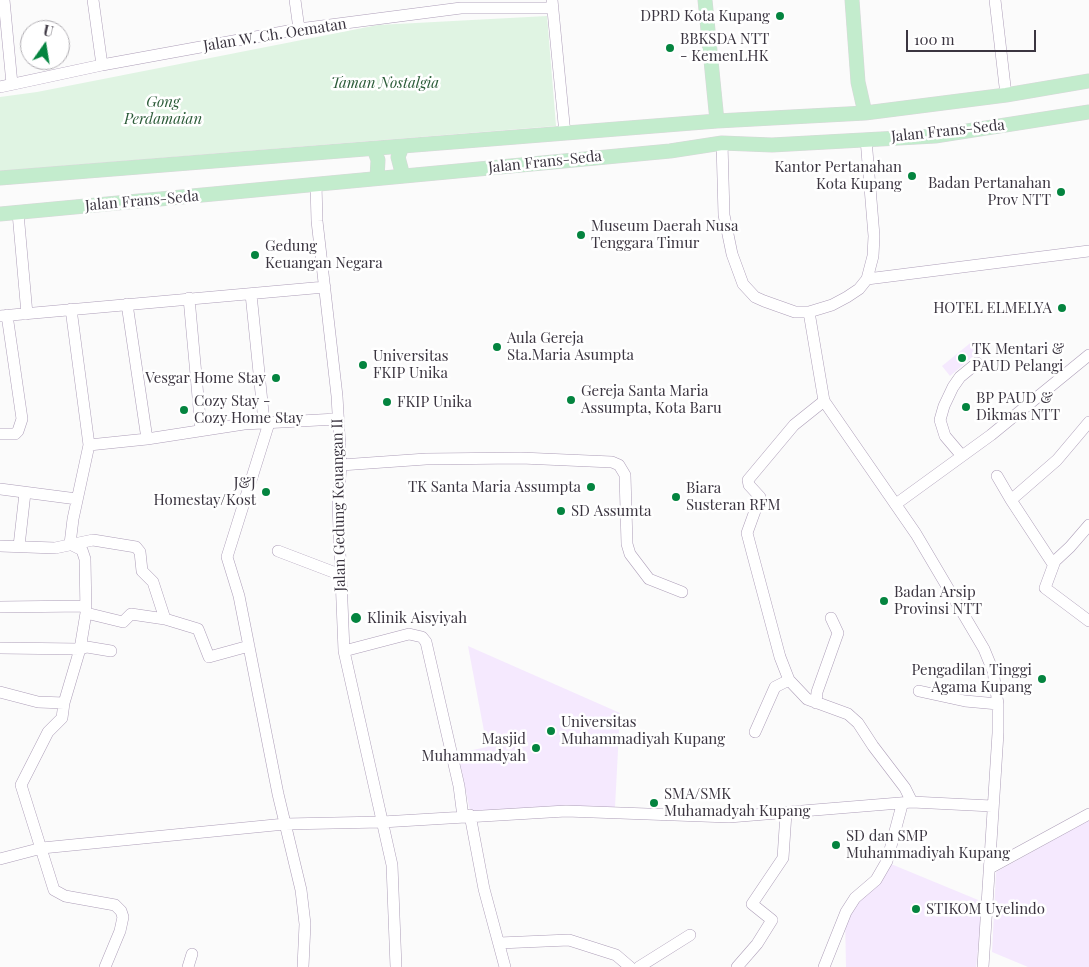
<!DOCTYPE html>
<style>
body{margin:0}
#map{position:relative;width:1089px;height:967px;overflow:hidden;background:#fbfbfb;font-family:"Playfair Display",serif}
canvas{display:block}
.north{position:absolute;left:20px;top:20px;width:50px;height:50px;box-sizing:border-box;background:#fff;border:1px solid #b1aeb3;border-radius:50%;rotate:13deg;font-size:14px;font-weight:700;line-height:20px;text-align:center;color:#3b3540}
.north::after{content:'';display:block;margin:auto;width:18px;height:22px;background:#04843f;clip-path:polygon(50% 0,100% 100%,50% 72%,0 100%)}
.scale{position:absolute;left:906px;top:30px;width:130px;height:22px;box-sizing:border-box;border:2px solid #3b3540;border-top:0;padding-left:6px;font-size:15px;line-height:18px;white-space:nowrap;color:#3b3540;-webkit-text-stroke:4px #fff;paint-order:stroke}
</style>
<div id="map">
<canvas width="1089" height="967"></canvas>
<div class="north">U</div>
<div class="scale">100 m</div>
</div>
<script>
const ctx = document.querySelector('canvas').getContext('2d');
ctx.lineJoin = 'round';
function fill(path, color) {
  ctx.fillStyle = color;
  ctx.fill(path, 'evenodd');
}
function poly(rows) {
  const path = new Path2D();
  for (const r of rows) {
    path.moveTo(r[0], r[1]);
    for (let i = 2; i < r.length; i += 2) path.lineTo(r[i], r[i + 1]);
  }
  return path;
}
function stroke(path, color, width, dash) {
  ctx.strokeStyle = color;
  ctx.lineWidth = width;
  ctx.lineCap = dash ? 'butt' : 'round';
  ctx.setLineDash(dash || []);
  ctx.stroke(path);
}
function write(font, color, halo, rows, align = 'center') {
  ctx.font = font + ' "Playfair Display",serif';
  ctx.lineWidth = 5;
  ctx.setLineDash([]);
  ctx.textBaseline = 'middle';
  ctx.strokeStyle = halo;
  ctx.fillStyle = color;
  for (const [text, x, y, turn = 0] of rows) {
    ctx.save();
    ctx.translate(x, y);
    ctx.rotate((+turn || 0) * Math.PI / 180);
    ctx.textAlign = isNaN(turn) ? turn : align;
    if (halo) ctx.strokeText(text, 0, 0);
    ctx.fillText(text, 0, 0);
    ctx.restore();
  }
}
fill(poly([
 [974,340,982,349,950,376,942,366],
 [468,646,620,713,615,807,470,811,458,753,487,747],
 [1089,820,1089,967,1028,967,992,952,996,872],
 [891,864,983,902,976,967,846,967,845,916]
]), '#f5e9fe');
fill(poly([
 [547,16,556,126,0,171,0,97,37,92,378,25]
]), '#e0f4e3');
const minor = poly([
 [4,0,12,84],
 [93,0,102,65],
 [295,0,299,29],
 [552,0,565,134],
 [995,0,1006,95],
 [0,87,102,65,299,29,461,8,553,8],
 [722,143,724,215,732,254,743,284,755,297,764,301,795,312,809,312,832,305,847,297,859,289,867,279,873,256,874,236,866,139],
 [316,184,317,221,337,396,341,465,338,504,344,651,392,865,396,967],
 [18,213,27,314],
 [867,279,1089,251],
 [251,294,264,422],
 [189,298,201,430],
 [127,304,147,439],
 [809,312,824,401,916,534,984,649,993,671,998,704,998,733,983,967],
 [0,316,325,287],
 [824,401,794,425,748,480,749,485,760,497,747,533,752,552,780,657,789,680,807,699,848,714,858,723,873,746,905,788,912,802],
 [269,423,227,557,239,596,278,794,301,890,305,924,303,967],
 [0,434,15,434,18,431,22,419,7,315],
 [89,445,147,439,244,424,337,419],
 [962,456,945,436,940,420,944,406,953,387,960,377,977,363],
 [341,465,426,459,521,458,612,462,619,465,625,475,627,544,630,554,649,579,682,592],
 [997,476,1011,500],
 [0,489,77,499],
 [896,504,991,435,1089,355],
 [1089,525,1070,547,1055,561,1045,588,1089,621],
 [70,544,82,550,85,559,86,613,80,649,64,703,62,718,48,732,21,785,54,890,65,896,115,905,121,911,123,917,120,931,105,967],
 [70,544,73,519,89,445,71,309],
 [0,546,55,548,93,540,136,547,140,552,142,571,153,582,165,619],
 [19,546,25,493],
 [278,551,341,575],
 [1053,564,1011,500,1057,460,1089,422],
 [0,607,86,606],
 [86,613,123,622,131,614,165,619,198,629,209,657,249,646],
 [0,648,80,649,87,647,111,651],
 [344,651,409,634,422,637,426,642,459,786,463,817],
 [919,691,965,701,998,704],
 [0,692,38,702,64,703],
 [816,703,817,692,838,633,831,618],
 [755,732,775,687,789,680],
 [470,815,484,889,505,967],
 [0,859,42,848,285,824,382,822,566,811,729,817,912,802,992,806],
 [990,868,1089,814],
 [499,943,569,940,616,955,630,967],
 [188,967,192,954],
 [639,967,690,935],
 [737,967,757,944,772,920,752,904,783,858,786,813],
 [824,967,846,912,855,898,876,880,887,861,902,805]
]);
const major = poly([
 [705,0,717,121],
 [852,0,858,82,865,113],
 [402,147,398,157,403,176],
 [374,149,378,160,377,178],
 [0,178,717,121,865,113,1006,95,1089,81],
 [0,214,670,151,722,143,772,145,935,136,1089,112]
]);
stroke(minor, '#ad9eb8', 12);
stroke(major, '#d8d7d9', 15);
stroke(minor, '#fff', 11);
stroke(major, '#c3eccd', 14);
for (const [x, y, r, color] of [
 [780,16,5,"#04843f"],
 [670,48,5,"#04843f"],
 [912,176,5,"#04843f"],
 [1061,192,5,"#04843f"],
 [581,235,5,"#04843f"],
 [255,255,5,"#04843f"],
 [1062,308,5,"#04843f"],
 [497,347,5,"#04843f"],
 [962,358,5,"#04843f"],
 [363,365,5,"#04843f"],
 [276,378,5,"#04843f"],
 [571,400,5,"#04843f"],
 [387,402,5,"#04843f"],
 [966,407,5,"#04843f"],
 [184,410,5,"#04843f"],
 [591,487,5,"#04843f"],
 [266,492,5,"#04843f"],
 [676,497,5,"#04843f"],
 [561,511,5,"#04843f"],
 [884,601,5,"#04843f"],
 [356,618,6,"#04843f"],
 [1042,679,5,"#04843f"],
 [551,731,5,"#04843f"],
 [536,748,5,"#04843f"],
 [654,803,5,"#04843f"],
 [836,845,5,"#04843f"],
 [916,909,5,"#04843f"]
]) {
  const dot = new Path2D();
  dot.arc(x, y, r, 0, 2 * Math.PI);
  ctx.fillStyle = color;
  ctx.fill(dot);
  stroke(dot, '#fff', 2);
}
write('15px', '#3b3540', '#fff', [
 ["DPRD Kota Kupang",770,16,"right"],
 ["BBKSDA NTT",680,39],
 ["- KemenLHK",680,56],
 ["Kantor Pertanahan",902,167,"right"],
 ["Kota Kupang",902,184,"right"],
 ["Badan Pertanahan",1051,183,"right"],
 ["Prov NTT",1051,200,"right"],
 ["Museum Daerah Nusa",591,226],
 ["Tenggara Timur",591,243],
 ["Gedung",265,246],
 ["Keuangan Negara",265,263],
 ["HOTEL ELMELYA",1052,308,"right"],
 ["Aula Gereja",507,338],
 ["Sta.Maria Asumpta",507,355],
 ["TK Mentari &",972,349],
 ["PAUD Pelangi",972,366],
 ["Universitas",373,356],
 ["FKIP Unika",373,373],
 ["Vesgar Home Stay",266,378,"right"],
 ["Gereja Santa Maria",581,391],
 ["Assumpta, Kota Baru",581,408],
 ["BP PAUD &",976,398],
 ["Dikmas NTT",976,415],
 ["Cozy Stay -",194,401],
 ["Cozy Home Stay",194,418],
 ["FKIP Unika",397,402],
 ["J&J",256,483,"right"],
 ["Homestay/Kost",256,500,"right"],
 ["TK Santa Maria Assumpta",581,487,"right"],
 ["Biara",686,488],
 ["Susteran RFM",686,505],
 ["SD Assumta",571,511],
 ["Badan Arsip",894,592],
 ["Provinsi NTT",894,609],
 ["Klinik Aisyiyah",367,618],
 ["Pengadilan Tinggi",1032,670,"right"],
 ["Agama Kupang",1032,687,"right"],
 ["Universitas",561,722],
 ["Muhammadiyah Kupang",561,739],
 ["Masjid",526,739,"right"],
 ["Muhammadyah",526,756,"right"],
 ["SMA/SMK",664,794],
 ["Muhamadyah Kupang",664,811],
 ["SD dan SMP",846,836],
 ["Muhammadiyah Kupang",846,853],
 ["STIKOM Uyelindo",926,909]
], 'left');
write('15px', '#3b3540', '#fff', [
 ["Jalan W. Ch. Oematan",275,35,-9],
 ["Jalan Frans-Seda",948,131,-6],
 ["Jalan Frans-Seda",545,162,-6],
 ["Jalan Frans-Seda",142,201,-5],
 ["Jalan Gedung Keuangan II",339,505,-91]
]);
write('italic 15px', '#2a5a37', '#fff', [
 ["Taman Nostalgia",385,83],
 ["Gong",163,102],
 ["Perdamaian",163,119]
]);
</script>
